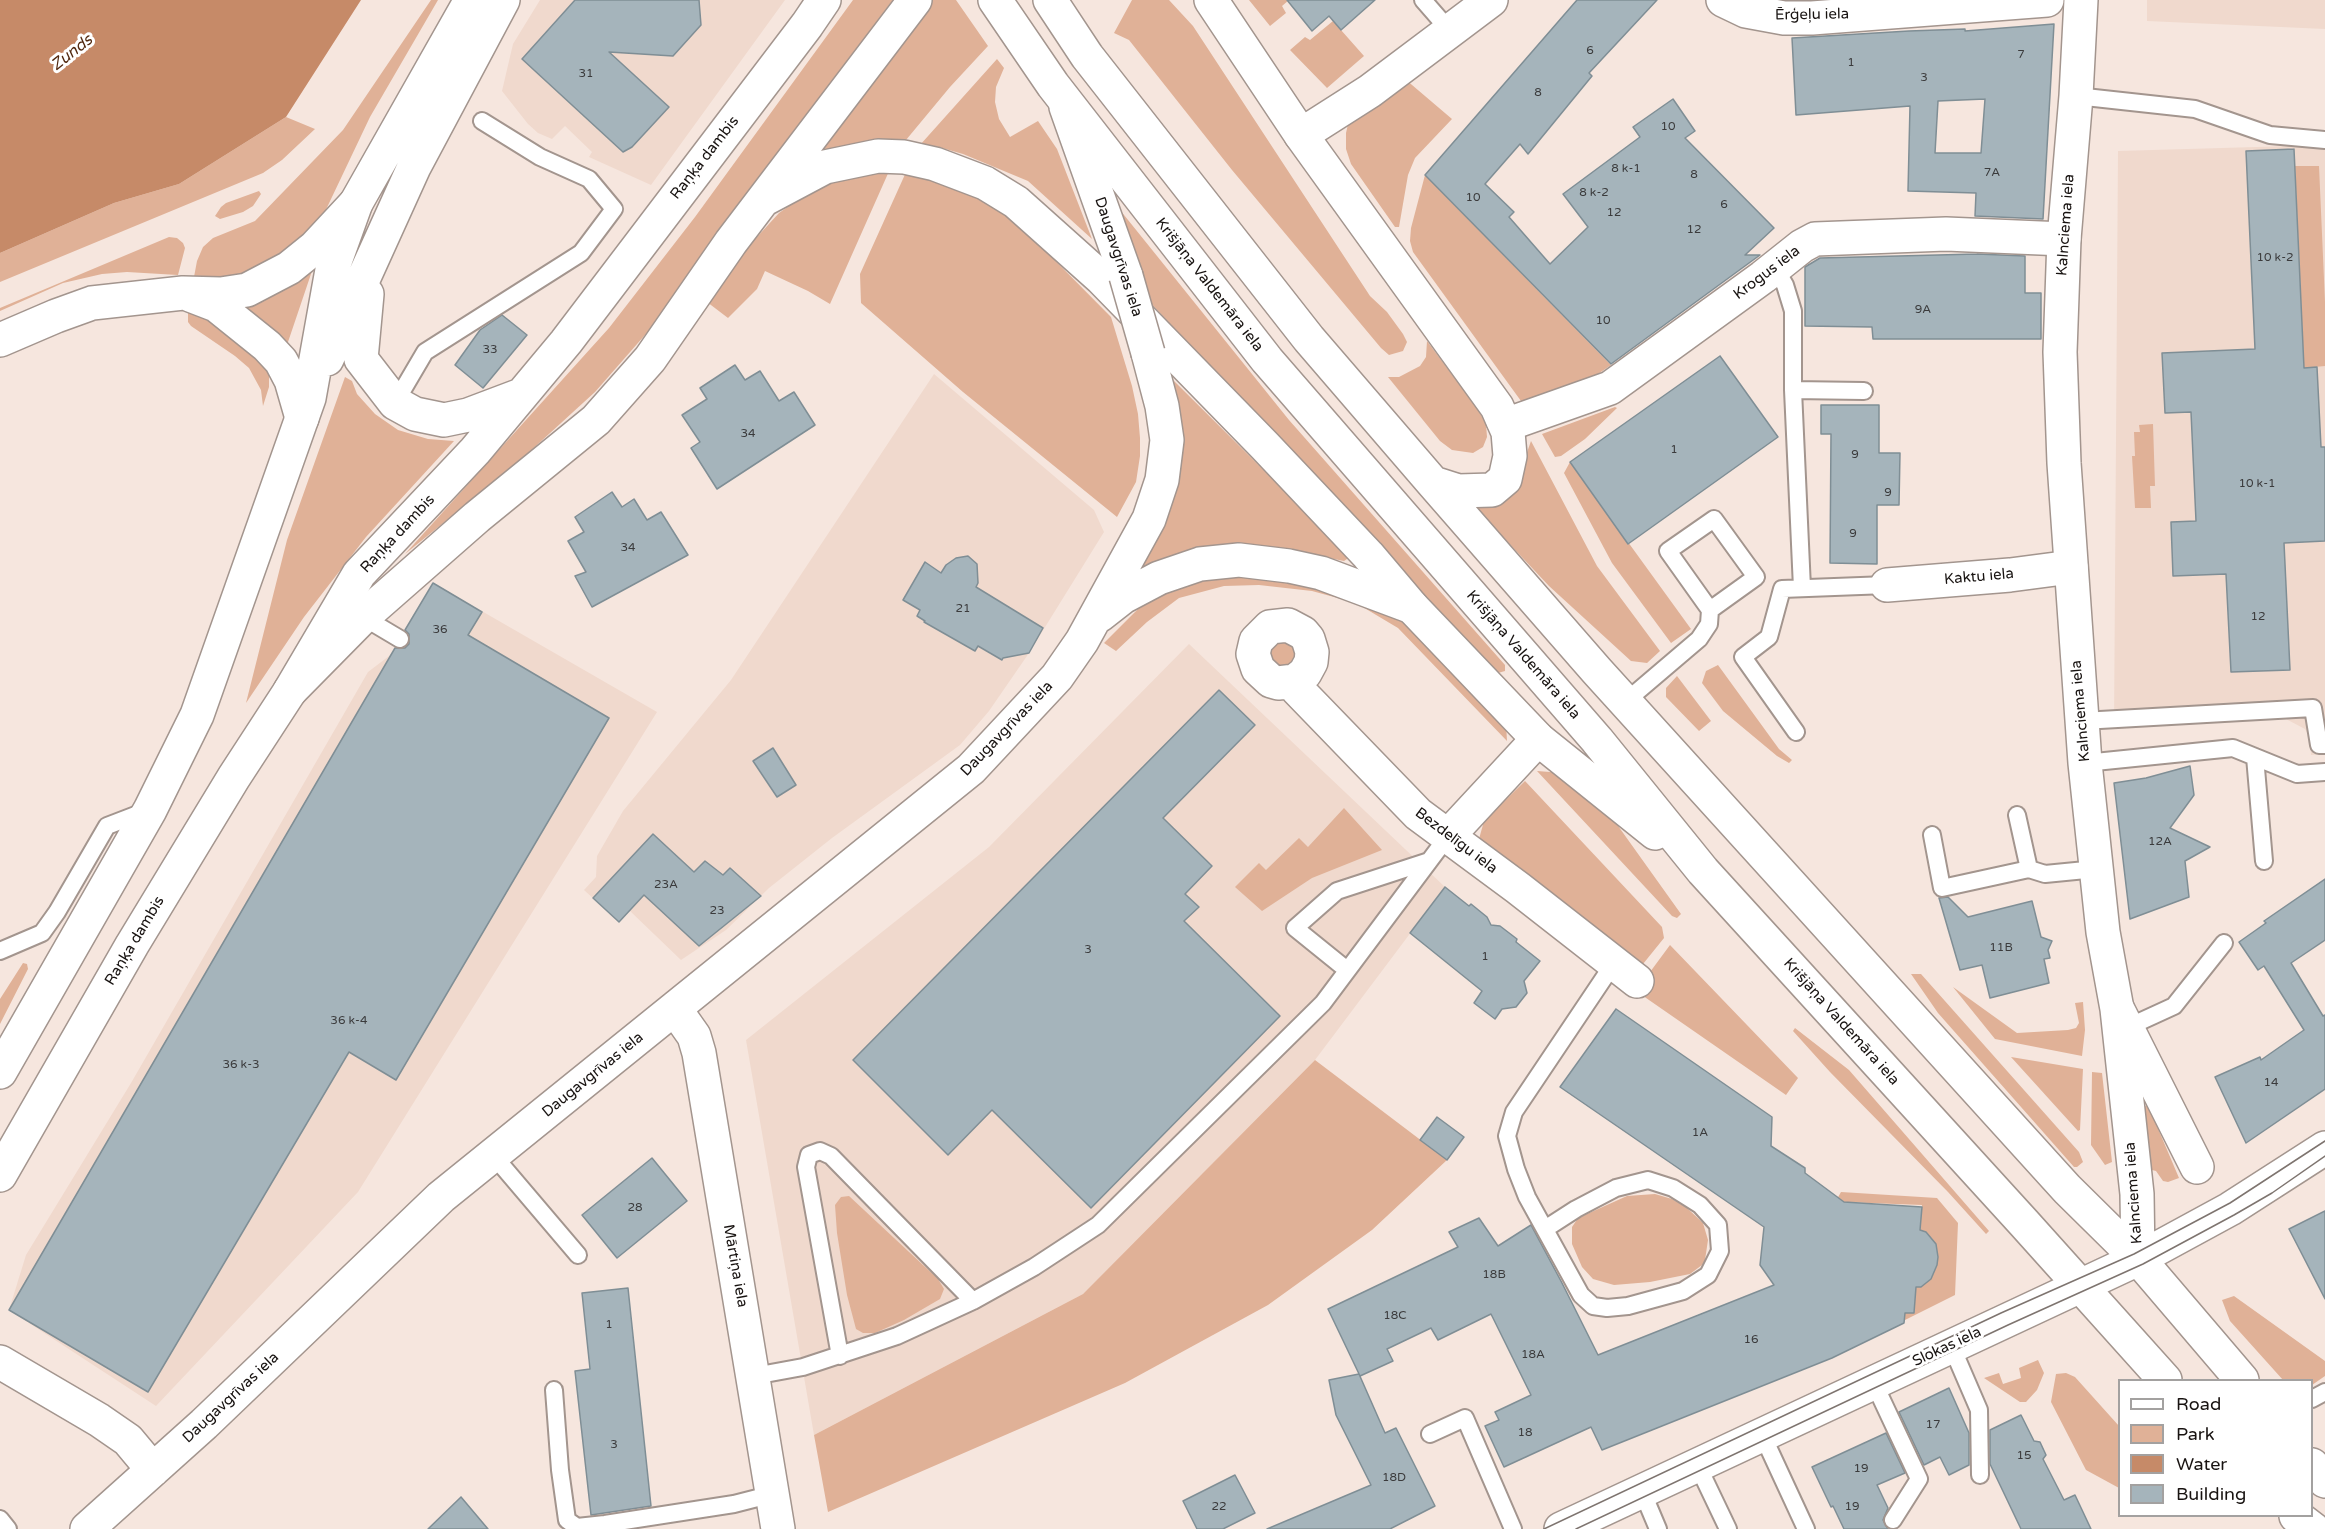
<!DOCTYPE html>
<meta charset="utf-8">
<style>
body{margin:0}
#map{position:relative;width:2325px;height:1529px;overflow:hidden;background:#f6e6de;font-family:"Varela Round",sans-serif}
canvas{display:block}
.legend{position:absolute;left:2118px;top:1379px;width:195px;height:138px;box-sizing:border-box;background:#fff;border:2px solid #a3a1a0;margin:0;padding:8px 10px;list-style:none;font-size:18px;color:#181311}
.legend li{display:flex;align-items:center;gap:12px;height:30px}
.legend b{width:30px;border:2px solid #a3a1a0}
</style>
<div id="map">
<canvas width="2325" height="1529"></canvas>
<ul class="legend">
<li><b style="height:8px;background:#fff"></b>Road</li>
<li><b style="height:16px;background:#e0b197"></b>Park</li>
<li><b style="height:16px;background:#c68a68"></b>Water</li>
<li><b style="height:16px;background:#a5b4bb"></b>Building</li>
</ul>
</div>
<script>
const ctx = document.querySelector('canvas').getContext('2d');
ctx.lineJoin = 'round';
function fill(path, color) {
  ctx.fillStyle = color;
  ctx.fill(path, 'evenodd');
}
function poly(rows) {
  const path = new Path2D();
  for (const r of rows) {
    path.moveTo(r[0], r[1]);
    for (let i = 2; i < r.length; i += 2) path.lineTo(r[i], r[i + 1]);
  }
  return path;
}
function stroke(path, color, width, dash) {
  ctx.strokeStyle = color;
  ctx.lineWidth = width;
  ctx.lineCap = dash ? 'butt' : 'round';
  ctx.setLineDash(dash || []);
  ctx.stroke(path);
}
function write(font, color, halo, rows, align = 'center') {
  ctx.font = font + ' "Varela Round",sans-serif';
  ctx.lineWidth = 6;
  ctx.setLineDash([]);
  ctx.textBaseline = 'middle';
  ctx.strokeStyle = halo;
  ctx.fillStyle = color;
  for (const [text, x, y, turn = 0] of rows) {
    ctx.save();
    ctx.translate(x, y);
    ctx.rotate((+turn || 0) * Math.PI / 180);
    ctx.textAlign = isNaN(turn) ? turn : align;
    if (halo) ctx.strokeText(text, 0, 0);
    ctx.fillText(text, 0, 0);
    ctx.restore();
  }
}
fill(poly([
 [540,0,785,0,651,185,589,157,592,152,565,126,552,139,538,133,528,124,502,91,513,44],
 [2147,0,2325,0,2325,29,2147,21],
 [2325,145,2325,754,2311,755,2310,738,2305,729,2284,718,2114,727,2118,151],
 [934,374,1094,510,1104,532,1029,653,989,711,960,745,832,838,769,888,726,930,681,960,630,911,619,922,584,890,596,877,597,856,623,811,731,680],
 [433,583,657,712,358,1192,156,1406,9,1310,26,1255,131,1083,368,672,393,653],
 [1189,644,1445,887,1315,1060,1083,1294,814,1435,746,1040,989,847]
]), '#f0d9cd');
fill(poly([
 [431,0,438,0,370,117,322,218,293,249,251,272,231,276,194,277,197,261,203,247,213,238,255,221,343,130],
 [853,0,893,0,813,106,680,295,595,392,515,465,405,554,609,328,695,217],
 [932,0,956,0,988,46,950,87,906,140,883,140,813,159],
 [1132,0,1169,0,1193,26,1370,296,1387,312,1403,334,1407,342,1403,351,1389,355,1381,348,1232,170,1129,40,1114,33],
 [1249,0,1289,0,1282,6,1286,13,1270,26],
 [1333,21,1364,56,1327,88,1290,50,1305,37,1310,40],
 [997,59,1004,68,996,87,995,102,999,119,1010,137,1038,121,1057,149,1092,239,1028,181,963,154,935,146,920,145],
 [1405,79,1452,119,1415,158,1408,175,1399,227,1395,227,1351,164,1346,149,1346,133,1349,120],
 [286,117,315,129,282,160,263,173,0,282,0,253,114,203,179,184],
 [2295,166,2319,166,2325,302,2325,366,2304,368],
 [890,169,830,304,808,291,765,271,757,289,728,318,707,302,746,249,779,213,809,192,846,177],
 [907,170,948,177,1009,214,1111,317,1132,386,1138,414,1140,438,1140,456,1136,482,1117,517,963,392,861,303,860,274],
 [1425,175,1552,305,1611,365,1595,376,1562,390,1527,403,1521,401,1413,252,1410,241,1411,228],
 [259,191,261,194,253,206,243,212,220,219,215,216,221,207,226,203],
 [1120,210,1289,420,1505,665,1505,671,1498,673,1453,628,1146,298],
 [169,237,177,238,183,243,185,248,178,275,127,272,102,274,63,283,0,311,0,308],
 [312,271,288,342,286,343,265,322,241,304],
 [188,311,212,320,266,363,269,375,269,387,263,406,261,390,249,368,235,356,191,326,188,322],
 [1427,341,1477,408,1486,424,1487,437,1483,447,1473,453,1452,450,1440,441,1388,377,1399,377,1420,366,1426,357],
 [345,377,352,381,357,394,375,414,398,430,428,439,454,441,366,537,304,617,246,703,287,540],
 [1171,378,1347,553,1347,559,1344,561,1289,550,1140,572],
 [1615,407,1617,408,1585,439,1561,456,1555,457,1542,434],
 [2153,424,2155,486,2150,486,2151,508,2135,508,2132,456,2135,456,2134,432,2140,432,2139,425],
 [1531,441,1597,566,1660,651,1647,663,1631,661,1549,586,1470,502,1519,475],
 [1570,462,1691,629,1671,643,1612,563,1564,473],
 [1256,576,1350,589,1410,624,1506,723,1507,741,1398,628,1356,603,1312,591,1259,585,1224,586,1179,598,1147,622,1116,651,1104,643,1140,607,1174,586,1218,577],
 [1282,632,1303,655,1284,674,1261,649],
 [1718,665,1779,749,1792,760,1789,763,1777,756,1723,711,1702,683,1706,671],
 [1677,676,1711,721,1699,731,1666,697,1666,688],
 [1537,771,1563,773,1616,823,1681,914,1677,918,1672,916],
 [1525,781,1662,927,1664,938,1643,964,1479,839,1484,821],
 [1344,808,1382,850,1312,878,1262,911,1235,887,1259,863,1266,870,1299,838,1308,847],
 [1670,945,1798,1078,1786,1095,1636,991],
 [23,963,27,964,28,969,0,1024,0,999],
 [1911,974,1921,974,2079,1152,2083,1162,2077,1167,2074,1167,1938,1013],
 [1953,987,2017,1033,2068,1030,2076,1028,2079,1023,2075,1003,2083,1002,2085,1030,2082,1056,1995,1039],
 [1795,1028,1849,1070,1989,1231,1986,1234,1948,1192,1830,1072,1793,1031],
 [2011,1057,2083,1069,2080,1130,2078,1131],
 [1315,1060,1447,1160,1372,1230,1268,1305,1125,1383,828,1512,814,1435,1083,1294],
 [2092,1072,2102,1073,2112,1162,2105,1165,2091,1145],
 [2148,1105,2179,1178,2168,1182,2163,1181,2156,1171,2148,1169,2142,1108],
 [1841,1192,1937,1198,1958,1223,1955,1295,1903,1321,1905,1313,1914,1313,1916,1287,1931,1279,1937,1265,1938,1257,1936,1244,1920,1230,1922,1205,1843,1202,1837,1199],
 [1655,1194,1672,1199,1687,1208,1703,1223,1708,1240,1705,1260,1702,1265,1690,1274,1650,1282,1614,1285,1593,1279,1582,1267,1572,1244,1572,1227,1578,1218,1627,1196],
 [849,1196,938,1279,944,1289,940,1299,904,1320,875,1333,863,1333,856,1329,847,1295,837,1233,835,1205,841,1197],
 [2234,1296,2325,1361,2325,1376,2312,1385,2312,1380,2283,1380,2230,1321,2222,1300],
 [2038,1360,2044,1373,2037,1390,2026,1402,2020,1402,1984,1378,1999,1373,2003,1384,2021,1378,2019,1368],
 [2066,1373,2075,1377,2119,1426,2119,1488,2086,1470,2051,1402,2056,1374]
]), '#e0b197');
fill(poly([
 [0,0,361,0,286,117,179,184,114,203,0,253]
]), '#c68a68');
const building = poly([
 [575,0,699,0,701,25,673,56,609,52,669,107,632,147,623,152,522,59,575,0],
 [1287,0,1375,0,1341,30,1329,16,1312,31,1287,0],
 [1577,0,1657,0,1589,73,1592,76,1528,154,1520,144,1485,184,1514,212,1509,217,1550,264,1588,227,1563,194,1640,137,1633,127,1673,99,1695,131,1685,138,1774,228,1745,255,1760,255,1611,364,1425,175,1577,0],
 [2054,24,2043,219,1975,216,1976,193,1908,191,1910,106,1796,115,1792,38,1909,31,1965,29,1965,31,2054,24],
 [1985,99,1981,153,1935,153,1938,101,1985,99],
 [2294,149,2304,368,2317,367,2321,447,2325,447,2325,541,2284,543,2290,670,2231,672,2226,574,2173,576,2171,522,2196,521,2191,412,2165,413,2162,353,2255,349,2246,151,2294,149],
 [1977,254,2025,256,2025,293,2041,293,2041,339,1873,339,1872,327,1805,326,1805,267,1820,258,1977,254],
 [502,315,527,335,483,388,455,365,480,330,502,315],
 [1720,356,1778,437,1628,544,1570,462,1720,356],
 [735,365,745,380,760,371,779,401,794,392,815,425,717,489,691,448,700,442,682,415,707,399,700,388,735,365],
 [1821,405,1879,405,1879,453,1900,453,1899,505,1877,505,1877,564,1830,563,1831,434,1821,434,1821,405],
 [612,492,622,507,634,499,647,520,661,512,688,555,592,607,575,576,586,572,568,541,584,532,575,517,612,492],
 [968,556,977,564,978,583,976,587,1043,628,1029,653,1003,658,1002,660,978,646,975,651,924,622,925,621,917,616,920,610,903,600,925,562,941,573,946,565,956,558,968,556],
 [433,583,482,612,468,635,609,718,396,1080,349,1052,148,1392,9,1310,395,648,405,648,409,644,409,634,405,630,433,583],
 [1219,690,1255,725,1163,818,1212,866,1185,894,1199,907,1184,921,1280,1016,1091,1208,992,1110,948,1155,853,1060,1219,690],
 [773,748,796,785,777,797,753,761,773,748],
 [2190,766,2194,795,2170,828,2210,847,2185,861,2189,897,2130,919,2114,783,2146,778,2190,766],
 [653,834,694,872,705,861,723,875,730,868,761,896,699,946,644,895,619,922,593,898,653,834],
 [2325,879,2325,940,2291,963,2323,1016,2325,1015,2325,1089,2246,1143,2215,1077,2260,1057,2261,1060,2304,1030,2264,966,2258,970,2239,942,2266,923,2264,921,2325,879],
 [1445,887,1469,906,1471,904,1487,917,1491,925,1500,926,1517,939,1516,942,1540,961,1524,981,1527,993,1516,1007,1502,1009,1495,1019,1474,1003,1482,991,1410,933,1445,887],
 [1948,897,1968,917,2032,901,2041,937,2052,941,2048,950,2050,958,2044,959,2049,983,1990,998,1982,965,1960,970,1939,898,1948,897],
 [1616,1009,1772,1117,1771,1146,1805,1168,1805,1173,1844,1202,1922,1207,1920,1230,1926,1232,1936,1244,1938,1257,1937,1265,1931,1279,1921,1287,1916,1287,1914,1313,1905,1313,1904,1323,1832,1358,1602,1450,1591,1427,1504,1467,1485,1426,1499,1420,1495,1412,1531,1395,1491,1314,1438,1340,1431,1328,1387,1349,1393,1361,1360,1376,1328,1309,1458,1247,1449,1232,1479,1218,1498,1246,1531,1225,1562,1283,1598,1355,1774,1285,1760,1265,1764,1227,1560,1087,1616,1009],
 [1437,1117,1464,1137,1447,1160,1420,1140,1437,1117],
 [652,1158,687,1201,617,1258,582,1215,652,1158],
 [2325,1211,2325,1299,2289,1229,2325,1211],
 [628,1288,651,1506,591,1515,575,1371,590,1369,582,1293,628,1288],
 [1359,1374,1385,1433,1396,1428,1435,1506,1390,1529,1267,1529,1371,1485,1336,1415,1329,1380,1359,1374],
 [1949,1388,1969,1433,1969,1465,1949,1475,1940,1457,1924,1465,1899,1412,1949,1388],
 [2021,1415,2034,1441,2040,1442,2046,1455,2043,1459,2064,1500,2075,1495,2091,1529,2021,1529,1990,1464,1990,1430,2021,1415],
 [1886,1433,1905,1473,1877,1485,1888,1508,1883,1520,1888,1529,1844,1529,1833,1506,1831,1507,1812,1467,1886,1433],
 [1235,1475,1255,1513,1223,1529,1197,1529,1183,1501,1235,1475],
 [461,1497,488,1529,428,1529,461,1497]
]);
fill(building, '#a5b4bb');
stroke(building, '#7f8e95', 1.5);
const lane = poly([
 [1423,0,1450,31],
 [2076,96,2195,109,2270,135,2325,140],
 [1775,268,1785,285,1793,311,1793,390,1802,588],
 [1793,390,1864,391],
 [395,403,425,352,581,253,614,209,589,179,540,157,482,121],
 [363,617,400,639],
 [1625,702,1699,639,1709,624,1710,610,1756,577,1714,519,1668,551,1710,610],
 [2082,721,2313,708,2319,745,2325,745],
 [1796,732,1743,657,1769,637,1782,589,1887,585],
 [2255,757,2264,861],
 [2085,763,2233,748,2297,774,2325,772],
 [2017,815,2029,869],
 [1932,835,1942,888,2029,869,2045,874,2096,869],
 [0,951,42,933,57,912,107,826,146,811],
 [1347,970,1295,928,1337,891,1429,861],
 [2126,1028,2174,1006,2224,943],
 [493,1155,578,1255],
 [1545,1229,1576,1209,1616,1188,1648,1180,1673,1188,1700,1205,1718,1225,1720,1251,1708,1275,1683,1291,1628,1306,1607,1308,1593,1306,1581,1295,1527,1197,1516,1169,1507,1136,1514,1112,1614,963],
 [1951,1345,1979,1410,1980,1475],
 [840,1356,806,1167,809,1155,820,1151,831,1156,973,1301],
 [754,1376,803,1367,897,1336,973,1301,1034,1267,1098,1225,1323,1003,1448,836],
 [1873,1381,1919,1479,1893,1520],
 [554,1390,560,1470,567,1520,577,1527,605,1524,734,1504,773,1494],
 [2312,1399,2325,1392],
 [1430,1434,1465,1418,1513,1529],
 [1762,1434,1806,1529],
 [1697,1464,1728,1529],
 [1642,1491,1658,1529],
 [0,1519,8,1529]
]);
const street = poly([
 [1723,0,1746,11,1784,18,1812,18,2047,0],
 [1066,107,1126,276],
 [1301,135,1370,91,1491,0],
 [190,295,216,305,267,346,281,361,291,380,302,418],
 [0,340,56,316,92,303,183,293,221,294,247,290,289,268,315,247,356,203],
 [1503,420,1514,422,1610,388,1763,277,1802,246,1815,239,1946,234,2064,239],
 [1887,585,2010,575,2071,567],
 [1100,615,1123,597,1159,578,1200,564,1239,560,1289,566,1321,573,1412,607],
 [1295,681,1278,683,1271,681,1258,669,1253,654,1256,641,1270,627,1288,625,1303,633,1308,639,1312,652,1311,662,1305,673,1295,681,1297,689,1418,814,1518,888,1637,981],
 [1448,836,1538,739],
 [675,1009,694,1036,699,1053,778,1529],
 [2118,1010,2197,1167],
 [0,1362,99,1420,128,1440,153,1470],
 [87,1529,204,1424,441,1197,971,769,1057,677,1082,641,1149,519,1162,480,1167,440,1162,406,1148,353]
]);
const secondary = poly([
 [2081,0,2076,96,2064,239,2060,352,2064,463,2085,763,2103,932,2117,1009,2137,1194,2138,1259],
 [367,294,361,359,395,403,415,414,444,420,468,415,521,395],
 [327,359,414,167,503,0],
 [0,1072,150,810,197,715,309,398,332,270,356,203,471,0],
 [0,1175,132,945,234,777,290,691,359,574,475,451,566,342,807,25,824,0],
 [1561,1529,2138,1259,2230,1209,2325,1148]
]);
const primary = poly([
 [995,0,1053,85,1267,360,1597,740,1703,871,2024,1223,2165,1380],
 [1050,0,1087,56,1309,339,1433,483,1597,671,2067,1189,2143,1264,2242,1380],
 [1211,0,1301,135,1497,407,1508,432,1510,456,1505,479,1492,490,1458,491,1433,483],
 [763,200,825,167,878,156,904,157,935,164,985,183,1016,202,1101,278,1265,446,1368,555,1412,607,1538,739,1655,833],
 [290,691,363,617,477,517,596,420,650,359,731,242,915,0],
 [2312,1465,2325,1481],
 [2296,1516,2313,1529]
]);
stroke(lane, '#a3958e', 20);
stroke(street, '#a3958e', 36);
stroke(secondary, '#a3958e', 36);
stroke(primary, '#a3958e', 36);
stroke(lane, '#fff', 16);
stroke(street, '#fff', 33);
stroke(secondary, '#fff', 33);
stroke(primary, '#fff', 33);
stroke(poly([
 [1544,1529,2001,1313,2134,1254,2230,1203,2325,1141],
 [1576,1529,2008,1325,2143,1264,2234,1215,2272,1193,2325,1156]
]), '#7e746f', 1.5);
const streetBridge = poly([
 [1126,276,1148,353]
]);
stroke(streetBridge, '#a3958e', 36, []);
stroke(streetBridge, '#fff', 33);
write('12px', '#3b3b3c', null, [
 ["6",1590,51],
 ["7",2021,55],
 ["1",1851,63],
 ["31",586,74],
 ["3",1924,78],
 ["8",1538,93],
 ["10",1668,127],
 ["8 k-1",1626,169],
 ["7A",1992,173],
 ["8",1694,175],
 ["8 k-2",1594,193],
 ["10",1473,198],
 ["6",1724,205],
 ["12",1614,213],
 ["12",1694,230],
 ["10 k-2",2275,258],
 ["9A",1923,310],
 ["10",1603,321],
 ["33",490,350],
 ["34",748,434],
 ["1",1674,450],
 ["9",1855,455],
 ["10 k-1",2257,484],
 ["9",1888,493],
 ["9",1853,534],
 ["34",628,548],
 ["21",963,609],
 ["12",2258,617],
 ["36",440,630],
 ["12A",2160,842],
 ["23A",666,885],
 ["23",717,911],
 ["11B",2001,948],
 ["3",1088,950],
 ["1",1485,957],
 ["36 k-4",349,1021],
 ["36 k-3",241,1065],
 ["14",2271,1083],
 ["1A",1700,1133],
 ["28",635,1208],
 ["18B",1494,1275],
 ["18C",1395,1316],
 ["1",609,1325],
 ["16",1751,1340],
 ["18A",1533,1355],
 ["17",1933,1425],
 ["18",1525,1433],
 ["3",614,1445],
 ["15",2024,1456],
 ["19",1861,1469],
 ["18D",1394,1478],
 ["22",1219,1507],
 ["19",1852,1507]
]);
write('15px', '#181311', '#fff', [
 ["Ērģeļu iela",1812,15,-1],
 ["Raņķa dambis",705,158,-52],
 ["Kalnciema iela",2066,225,-86],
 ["Daugavgrīvas iela",1118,257,72],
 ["Krogus iela",1767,273,-37],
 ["Krišjāņa Valdemāra iela",1209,285,52],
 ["Raņķa dambis",398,534,-47],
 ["Kaktu iela",1979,577,-5],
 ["Krišjāņa Valdemāra iela",1523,655,49],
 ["Kalnciema iela",2081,711,-95],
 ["Daugavgrīvas iela",1007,729,-46],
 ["Bezdelīgu iela",1456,841,37],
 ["Raņķa dambis",135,941,-59],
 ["Krišjāņa Valdemāra iela",1841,1022,48],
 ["Daugavgrīvas iela",593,1075,-39],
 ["Kalnciema iela",2134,1193,-94],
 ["Mārtiņa iela",735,1266,80],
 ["Slokas iela",1947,1347,-25],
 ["Daugavgrīvas iela",231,1398,-43]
]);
write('italic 16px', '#522910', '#fff', [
 ["Zunds",72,53,-38]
]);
</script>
